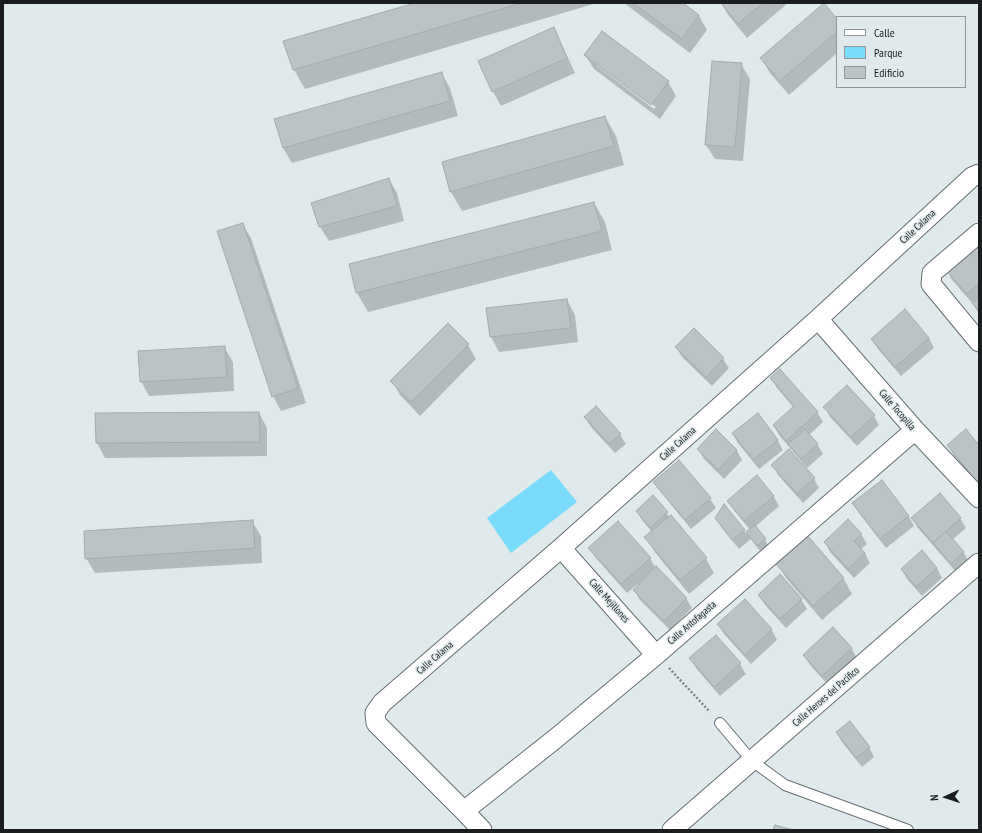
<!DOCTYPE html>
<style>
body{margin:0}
#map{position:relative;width:982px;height:833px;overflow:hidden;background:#e0e9ec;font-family:"PT Sans Narrow",sans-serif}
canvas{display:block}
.frame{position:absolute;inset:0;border:4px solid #1a1d1e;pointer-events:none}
.legend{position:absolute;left:836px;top:16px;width:130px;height:72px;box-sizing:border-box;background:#e0e9ec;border:1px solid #91979a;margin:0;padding:5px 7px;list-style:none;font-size:12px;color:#1a1d1e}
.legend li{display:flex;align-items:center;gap:8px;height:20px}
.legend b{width:20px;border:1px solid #91979a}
.north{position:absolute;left:926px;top:777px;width:40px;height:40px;-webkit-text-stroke:3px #e0e9ec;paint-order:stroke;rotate:267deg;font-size:11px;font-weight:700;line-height:16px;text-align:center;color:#1a1d1e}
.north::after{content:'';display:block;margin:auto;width:14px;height:18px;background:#1a1d1e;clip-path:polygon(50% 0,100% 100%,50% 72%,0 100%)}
</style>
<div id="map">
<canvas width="982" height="833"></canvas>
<div class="frame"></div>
<ul class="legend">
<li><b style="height:5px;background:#fff"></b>Calle</li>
<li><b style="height:11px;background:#7adcfb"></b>Parque</li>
<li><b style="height:11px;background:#bbc3c6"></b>Edificio</li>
</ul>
<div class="north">N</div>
</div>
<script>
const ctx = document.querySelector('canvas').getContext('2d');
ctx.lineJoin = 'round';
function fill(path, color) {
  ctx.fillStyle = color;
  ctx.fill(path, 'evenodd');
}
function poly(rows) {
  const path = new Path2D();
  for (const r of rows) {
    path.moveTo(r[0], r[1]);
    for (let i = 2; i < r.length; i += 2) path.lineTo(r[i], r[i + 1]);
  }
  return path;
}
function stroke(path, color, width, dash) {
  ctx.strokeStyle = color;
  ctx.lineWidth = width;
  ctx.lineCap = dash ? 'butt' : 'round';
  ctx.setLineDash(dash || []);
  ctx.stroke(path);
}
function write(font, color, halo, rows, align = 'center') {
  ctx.font = font + ' "PT Sans Narrow",sans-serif';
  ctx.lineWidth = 3;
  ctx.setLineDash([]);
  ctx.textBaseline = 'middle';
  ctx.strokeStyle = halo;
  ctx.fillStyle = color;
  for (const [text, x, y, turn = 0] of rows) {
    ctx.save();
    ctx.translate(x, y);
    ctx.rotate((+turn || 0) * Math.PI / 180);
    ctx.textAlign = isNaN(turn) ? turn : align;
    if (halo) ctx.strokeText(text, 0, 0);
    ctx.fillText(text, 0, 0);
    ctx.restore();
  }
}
fill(poly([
 [551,470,577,502,511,553,487,518]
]), '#7adcfb');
fill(poly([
 [418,3,597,3,305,89,294,70,284,41],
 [624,3,682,3,699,16,707,30,690,53],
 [721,3,788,3,747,38,729,16],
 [837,20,837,53,789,95,770,73,761,58],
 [553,28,561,43,575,73,501,106,493,92,479,61],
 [585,55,668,82,676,96,660,119,594,69],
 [596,62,656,107,654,109,596,65],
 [741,64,750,79,743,161,715,159,706,145],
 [441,73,450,88,458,116,292,163,283,148,276,120],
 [605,117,616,136,624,165,462,211,451,192,443,163],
 [389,179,397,193,404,221,329,241,320,227],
 [594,203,605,222,612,250,368,312,357,293,350,264],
 [242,224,251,238,306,403,281,411,273,396],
 [979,243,979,314,973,304,952,280,947,270],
 [567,300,575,315,578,342,499,352,491,337,488,309],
 [694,329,723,359,729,368,712,386,682,357,676,347],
 [929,338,934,348,901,376,878,349,872,339],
 [468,345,476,359,420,416,400,395,392,381],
 [224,347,233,362,234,391,149,396,141,381],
 [771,378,817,412,823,422,809,435,817,444,823,454,807,468,779,435,774,426,794,408,777,388],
 [825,407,874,416,879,425,857,446,830,417],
 [259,413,267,428,267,456,105,458,97,443,96,414],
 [757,415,778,441,783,450,759,469,738,443,733,434],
 [585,417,620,435,626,444,615,453,591,427],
 [716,431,737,451,742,460,724,479,704,459,698,449],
 [948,445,979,446,979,486,953,454],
 [773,465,814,479,819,488,803,503,778,475],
 [757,477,774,497,779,506,755,527,765,540,770,549,763,555,751,539,739,549,722,528,716,518,744,530,746,534,750,530,734,510,728,501],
 [654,482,710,499,716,508,691,529,660,491],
 [882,482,909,517,914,526,886,548,859,513,854,503],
 [637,511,667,513,669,517,671,516,706,559,714,573,689,594,654,551,646,537,652,532,642,520],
 [913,518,960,518,966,528,952,540,964,553,969,562,957,573,918,528],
 [252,521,261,536,262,563,95,573,86,558],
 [861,534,867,544,861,549,865,553,870,563,854,578,830,552,825,542],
 [807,538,844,579,852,594,822,620,786,578,778,564],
 [590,548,650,558,656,569,686,598,692,608,670,630,640,600,634,590,641,583,640,582,627,593,595,557],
 [922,552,937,568,942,578,922,596,907,579,902,569],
 [759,595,801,599,807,609,786,628,765,605],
 [745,600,772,630,777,640,751,664,724,634,718,624],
 [716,636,740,664,746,674,720,696,696,668,690,658],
 [851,648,857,658,828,685,810,665,804,655],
 [837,733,869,747,874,757,862,767,842,742]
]), '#0003');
const building = poly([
 [415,3,522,3,293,70,283,41,415,3],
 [633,3,683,3,699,15,682,39,633,3],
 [721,3,763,3,738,24,721,3],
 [824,3,837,19,837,32,780,81,760,58,824,3],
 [554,27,567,58,492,92,478,61,554,27],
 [602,31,669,81,651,105,584,55,602,31],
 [712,61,742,63,735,147,705,145,712,61],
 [442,72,450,101,283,148,274,119,442,72],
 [605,116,614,146,450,192,442,162,605,116],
 [389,178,397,206,319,227,311,203,389,178],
 [594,202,602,231,356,293,349,264,594,202],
 [243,223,298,388,272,397,217,231,243,223],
 [979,241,979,284,967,294,946,270,979,241],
 [979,297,979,311,972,303,979,297],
 [567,299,571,328,490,337,486,308,567,299],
 [905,309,929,338,895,367,871,339,905,309],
 [448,323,469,344,411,402,390,381,448,323],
 [694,328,724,358,706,377,675,347,694,328],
 [225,346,227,377,140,382,138,351,225,346],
 [780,369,818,412,786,441,773,425,794,406,770,378,780,369],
 [847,385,875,415,851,437,823,407,847,385],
 [596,406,621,434,609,444,584,417,596,406],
 [259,412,260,442,96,443,95,413,259,412],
 [758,413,778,440,753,460,732,433,758,413],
 [716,429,737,450,718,470,697,449,716,429],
 [805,429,818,444,801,459,788,444,805,429],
 [966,429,979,445,979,481,977,482,947,445,966,429],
 [789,449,815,478,797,494,771,465,789,449],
 [679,460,711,498,685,520,653,482,679,460],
 [757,475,774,496,744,521,727,501,757,475],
 [882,480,909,516,880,539,852,503,882,480],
 [940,493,961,518,933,543,911,518,940,493],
 [653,495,668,512,650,528,636,511,653,495],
 [724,504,745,530,732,540,715,518,724,504],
 [671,515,707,558,680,580,644,537,671,515],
 [848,519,862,534,854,541,865,553,848,569,824,542,848,519],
 [253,520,255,548,85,559,84,531,253,520],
 [618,521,651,558,621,584,588,548,618,521],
 [755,525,766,539,757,546,746,532,755,525],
 [946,531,964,552,951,564,933,543,946,531],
 [808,536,844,578,813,606,776,564,808,536],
 [922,550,937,568,916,587,901,569,922,550],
 [656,566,687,598,664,621,633,590,656,566],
 [780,574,802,599,780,619,758,595,780,574],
 [745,599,772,629,745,655,717,624,745,599],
 [833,627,852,648,822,676,803,655,833,627],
 [716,635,741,663,714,687,689,658,716,635],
 [850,721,870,747,856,758,836,732,850,721],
 [775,825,793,830,773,830,775,825]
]);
fill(building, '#bbc3c6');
stroke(building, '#a3abae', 1);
const service = poly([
 [720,723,752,761,785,785,908,830]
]);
const minor = poly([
 [979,233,932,273,931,284,979,342],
 [818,319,915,430,979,498],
 [561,548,656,655],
 [464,811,555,739,656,655,915,430],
 [482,830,464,811,376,723,375,713,382,703,561,548,818,319,972,177,979,174],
 [672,830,979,563]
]);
stroke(service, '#666e70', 12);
stroke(minor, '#666e70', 21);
stroke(poly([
 [669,668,710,712]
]), '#7d8385', 2.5, [2, 2]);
stroke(service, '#fff', 10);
stroke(minor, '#fff', 19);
write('10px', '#1a1d1e', '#e0e9ec', [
 ["Calle Calama",918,227,-43],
 ["Calle Tocopilla",897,410,49],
 ["Calle Calama",678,444,-42],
 ["Calle Mejillones",609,601,48],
 ["Calle Antofagasta",692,623,-41],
 ["Calle Calama",435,658,-41],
 ["Calle Heroes del Pacifico",826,697,-41]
]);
</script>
